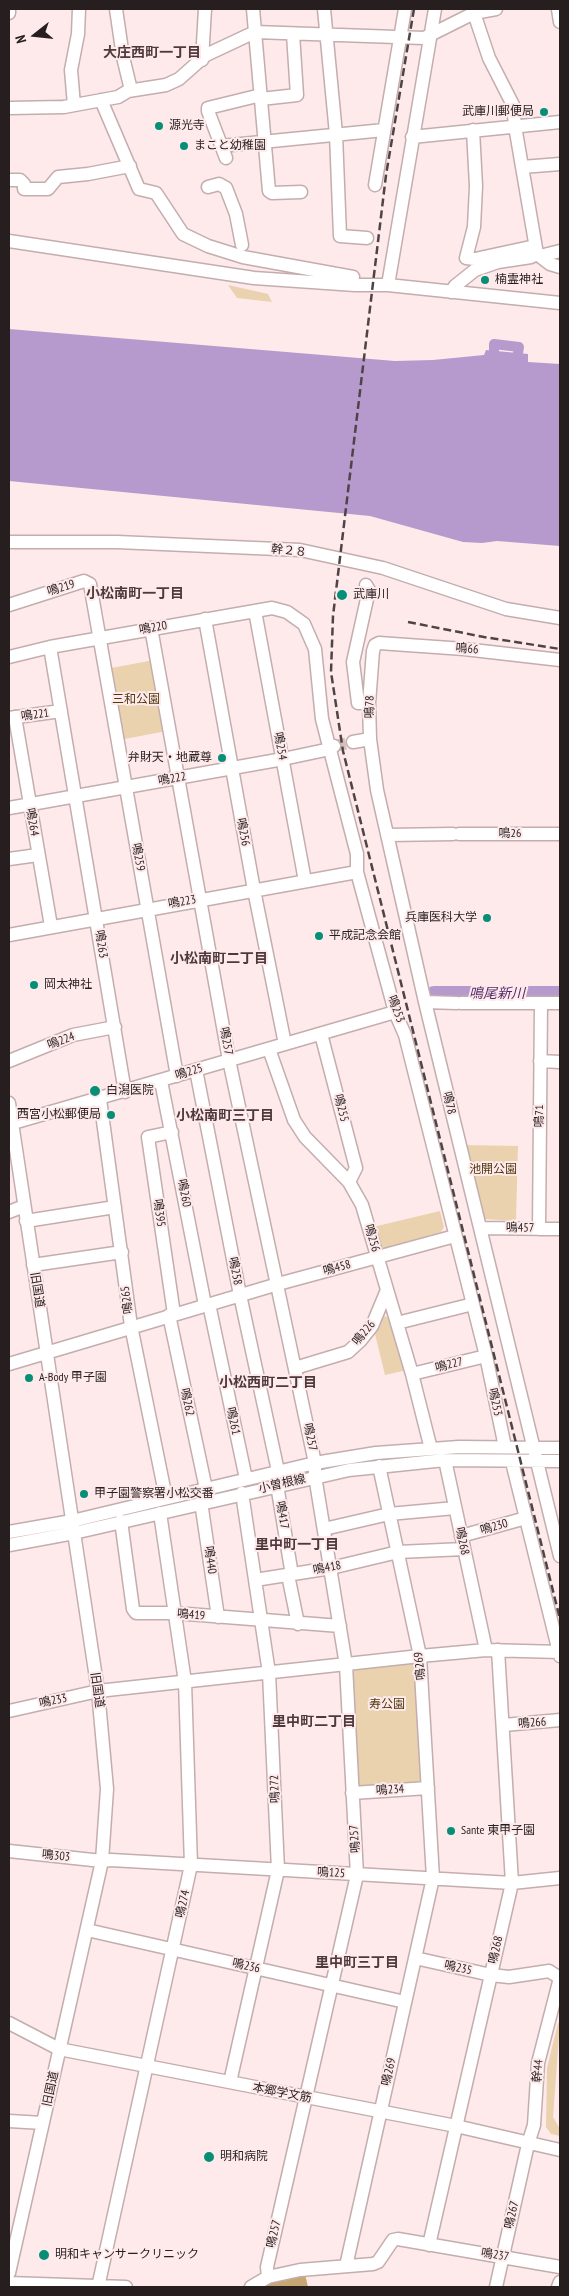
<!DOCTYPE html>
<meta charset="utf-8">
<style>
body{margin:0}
#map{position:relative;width:569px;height:2296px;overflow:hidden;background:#feeaeb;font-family:"PT Sans Narrow",sans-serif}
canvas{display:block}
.frame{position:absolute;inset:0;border:10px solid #271e1f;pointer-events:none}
.north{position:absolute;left:10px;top:10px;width:50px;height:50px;-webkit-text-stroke:4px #feeaeb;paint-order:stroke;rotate:254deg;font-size:14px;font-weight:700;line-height:20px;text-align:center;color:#271e1f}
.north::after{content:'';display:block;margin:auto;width:18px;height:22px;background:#271e1f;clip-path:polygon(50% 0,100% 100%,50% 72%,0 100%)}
</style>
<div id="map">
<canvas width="569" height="2296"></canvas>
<div class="frame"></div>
<div class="north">N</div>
</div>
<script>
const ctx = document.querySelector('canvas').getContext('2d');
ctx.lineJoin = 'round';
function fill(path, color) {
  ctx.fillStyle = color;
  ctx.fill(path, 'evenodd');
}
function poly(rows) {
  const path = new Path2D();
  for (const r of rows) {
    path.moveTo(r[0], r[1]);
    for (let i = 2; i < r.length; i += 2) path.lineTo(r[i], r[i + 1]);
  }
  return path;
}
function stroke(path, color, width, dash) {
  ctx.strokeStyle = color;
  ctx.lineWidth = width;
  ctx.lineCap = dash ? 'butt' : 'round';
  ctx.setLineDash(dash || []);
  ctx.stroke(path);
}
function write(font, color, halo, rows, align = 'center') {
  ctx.font = font + ' "PT Sans Narrow","Noto Sans JP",sans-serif';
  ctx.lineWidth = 4;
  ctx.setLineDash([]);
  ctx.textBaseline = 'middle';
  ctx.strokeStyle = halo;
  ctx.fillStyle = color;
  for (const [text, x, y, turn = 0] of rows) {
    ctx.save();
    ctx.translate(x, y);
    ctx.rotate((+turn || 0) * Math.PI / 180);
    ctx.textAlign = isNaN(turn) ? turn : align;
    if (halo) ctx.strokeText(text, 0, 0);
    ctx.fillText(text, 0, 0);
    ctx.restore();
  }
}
fill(poly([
 [228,285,268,294,272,302,237,298],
 [154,660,167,731,119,740,106,669],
 [463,1145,518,1146,516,1219,514,1221,485,1219,477,1208],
 [440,1211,444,1227,441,1232,384,1248,378,1244,373,1227],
 [382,1315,389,1318,407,1370,385,1375,374,1330],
 [415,1663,423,1781,419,1785,361,1788,358,1784,352,1672,356,1669],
 [558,2023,560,2023,553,2117,560,2129,560,2136,551,2134,546,2127,547,2068]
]), '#ead2ae');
fill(poly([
 [305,2274,308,2287,261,2287,271,2281]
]), '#c7a672');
fill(poly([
 [9,329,395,361,433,360,484,355,486,350,528,354,528,362,560,364,560,546,497,541,482,543,463,542,370,516,9,481]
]), '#b69ace');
stroke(poly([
 [494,351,494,344,519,347,518,353]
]), '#b69ace', 10);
stroke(poly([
 [434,994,560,994]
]), '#b69ace', 16);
stroke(poly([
 [334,746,353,742]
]), '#d3c1c2', 12, [12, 6]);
const minor = poly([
 [116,9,123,57,131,90],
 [253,9,269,191,272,193,301,192],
 [324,9,336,134,340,236,367,238],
 [558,9,560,22],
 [9,13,9,9],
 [474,13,489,58,513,105,515,126,537,254],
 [202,60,205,9],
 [261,99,297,95,293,34],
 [101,100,139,189,156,193,183,234,208,246,243,257,353,277],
 [74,105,71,70,78,34,79,9],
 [9,108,64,107,118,97,128,91,166,85,179,79,206,55,255,32,424,38,474,13,496,9],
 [473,130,476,186,474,227,466,258,475,259,535,246],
 [412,137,560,122],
 [221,146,384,130],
 [226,158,208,111,208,108,261,95],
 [522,167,560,164],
 [9,180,20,180,24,184,24,189,48,189,58,177,88,174,130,166],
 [375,185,405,9],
 [208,187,219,184,226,188,236,214,242,245],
 [9,241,254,278,355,285,388,285,560,303],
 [540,256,560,251],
 [388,285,435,9],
 [451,292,455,286,475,270,498,262,531,257,537,254,550,264,560,267],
 [9,542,117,542,300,550,383,568,506,609,560,618],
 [9,605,84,581,90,584,177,1076],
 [255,611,305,881],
 [205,619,254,890,285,1044],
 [151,628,229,1060,315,1463,315,1476,346,1665,357,1875,267,2267,268,2277],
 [50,647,125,1092],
 [9,657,50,647,272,608,287,612,304,624,315,649,322,719,357,854,357,872,395,1012,405,1035,486,1356,505,1447],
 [560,660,464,649,379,643,375,645,373,651,369,703,370,739,377,790,425,1002,560,1556],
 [366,703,358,703,353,662,369,590,366,585],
 [15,717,51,926],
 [9,718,61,711],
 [353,742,370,739],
 [9,808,283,759,330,749,334,746],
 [459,834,560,834],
 [387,835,453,834],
 [9,859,38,855],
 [9,935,357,872],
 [425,1002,457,1003],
 [461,1003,560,1003],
 [321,1034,356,1168,349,1182],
 [269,1049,294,1120,305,1137,349,1182,362,1205,412,1374,431,1449],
 [9,1061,73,1035,115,1027],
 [540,1061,560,1062],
 [196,1070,240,1295,278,1471],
 [161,1081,205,1305],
 [100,1099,131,1326,166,1498],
 [9,1103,98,1691,107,1789,102,1861,9,2273],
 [13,1123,395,1012],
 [172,1132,148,1137,174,1314],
 [9,1212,24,1206],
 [26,1221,115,1207],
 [480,1228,560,1229],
 [539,1229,541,1003],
 [33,1265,122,1252],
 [209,1304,246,1479],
 [169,1315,206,1489],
 [397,1323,473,1304],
 [9,1364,278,1284,455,1236],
 [295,1368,348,1352,360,1341,372,1326,387,1290],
 [412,1374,486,1356],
 [445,1460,486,1650],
 [512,1462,560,1656],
 [277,1485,292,1575],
 [201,1502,218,1617],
 [121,1521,133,1609,136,1613,175,1613,340,1626],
 [324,1529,389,1514,455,1508],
 [9,1532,72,1521,315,1463,376,1453,459,1447,560,1448],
 [461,1536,526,1518],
 [9,1545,74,1533,349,1470,445,1460,560,1461],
 [288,1575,298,1624],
 [255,1580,331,1568,398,1552,464,1549],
 [9,1711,98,1691,420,1656,486,1650,560,1652],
 [504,1725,560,1720],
 [352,1793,428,1788],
 [9,1851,102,1861,111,1860,512,1883,560,1878],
 [87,1930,405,2002],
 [415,1958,491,1975,509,1977,549,1971,560,1978],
 [9,2023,59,2049,456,2126,560,2150],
 [230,2082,278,1870,269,1673,242,1493],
 [9,2121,43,2123],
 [429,2245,512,1883,498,1650],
 [346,2266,433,1878,420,1656,379,1466],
 [9,2283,126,2287],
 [98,2287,191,1865,185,1682,160,1513],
 [251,2287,268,2277,300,2270,373,2264,378,2262,393,2240,398,2239,560,2267],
 [496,2287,528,2144,534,2125,538,2063,560,1978],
 [558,2287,560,2282]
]);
stroke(minor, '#c4adae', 15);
stroke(minor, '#fff', 12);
stroke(poly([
 [414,9,386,175,333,616,331,672,343,751,560,1619],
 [408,622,484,637,560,649]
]), '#4f4445', 2.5, [8, 4]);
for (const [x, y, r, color] of [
 [544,112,5,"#068e76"],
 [159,126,5,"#068e76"],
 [184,146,5,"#068e76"],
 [485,280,5,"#068e76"],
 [342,595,6,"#068e76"],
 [222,758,5,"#068e76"],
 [487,918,5,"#068e76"],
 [319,936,5,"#068e76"],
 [34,985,5,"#068e76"],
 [95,1091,6,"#068e76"],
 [111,1115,5,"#068e76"],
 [29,1378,5,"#068e76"],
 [84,1494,5,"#068e76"],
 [451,1831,5,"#068e76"],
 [209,2157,6,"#068e76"],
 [44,2255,6,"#068e76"]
]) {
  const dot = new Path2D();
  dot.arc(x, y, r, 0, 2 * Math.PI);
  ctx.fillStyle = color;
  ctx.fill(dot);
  stroke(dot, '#feeaeb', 2);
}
write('12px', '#271e1f', '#feeaeb', [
 ["武庫川郵便局",534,112,"right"],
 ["源光寺",169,126],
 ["まこと幼稚園",194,146],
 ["楠霊神社",495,280],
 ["武庫川",353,595],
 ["弁財天・地蔵尊",212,758,"right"],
 ["兵庫医科大学",477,918,"right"],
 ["平成記念会館",329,936],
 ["岡太神社",44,985],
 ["白潟医院",106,1091],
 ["西宮小松郵便局",101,1115,"right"],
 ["A-Body 甲子園",39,1378],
 ["甲子園警察署小松交番",94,1494],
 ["Sante 東甲子園",461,1831],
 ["明和病院",220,2157],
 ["明和キャンサークリニック",55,2255]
], 'left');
write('12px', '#271e1f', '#feeaeb', [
 ["幹２８",289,551,6],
 ["鳴219",61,588,-17],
 ["鳴220",153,628,-10],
 ["鳴66",467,649,5],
 ["鳴78",370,707,-89],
 ["鳴221",35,715,-8],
 ["鳴254",280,746,80],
 ["鳴222",172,779,-10],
 ["鳴264",32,822,80],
 ["鳴256",243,832,79],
 ["鳴26",510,834],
 ["鳴259",138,857,80],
 ["鳴223",182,902,-10],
 ["鳴263",101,944,81],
 ["鳴253",396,1009,70],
 ["鳴224",61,1041,-20],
 ["鳴257",226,1041,80],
 ["鳴225",189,1072,-17],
 ["鳴78",449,1103,76],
 ["鳴255",341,1108,76],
 ["鳴71",540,1116,-90],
 ["鳴260",184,1193,79],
 ["鳴395",159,1213,82],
 ["鳴457",520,1228,1],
 ["鳴256",372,1238,74],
 ["鳴458",337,1268,-15],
 ["鳴258",235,1271,79],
 ["旧国道",37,1290,81],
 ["鳴265",127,1300,-97],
 ["鳴226",364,1333,-51],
 ["鳴227",449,1365,-14],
 ["鳴262",187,1402,78],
 ["鳴253",495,1402,78],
 ["鳴261",233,1421,78],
 ["鳴257",310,1437,78],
 ["小曽根線",282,1484,-13],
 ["鳴417",282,1515,80],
 ["鳴230",494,1527,-16],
 ["鳴268",462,1541,78],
 ["鳴440",210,1560,82],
 ["鳴418",327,1568,-11],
 ["鳴419",191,1615,5],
 ["鳴269",420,1666,-96],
 ["旧国道",97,1690,82],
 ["鳴233",53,1701,-12],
 ["鳴266",532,1723,-4],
 ["鳴272",275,1789,-92],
 ["鳴234",390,1790,-3],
 ["鳴257",355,1839,-94],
 ["鳴303",56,1856,6],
 ["鳴125",331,1873,3],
 ["鳴274",183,1904,-78],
 ["鳴268",496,1950,-77],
 ["鳴236",246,1966,13],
 ["鳴235",458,1968,12],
 ["幹44",538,2071,-85],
 ["鳴269",389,2072,-77],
 ["旧国道",51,2089,-78],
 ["本郷学文筋",282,2093,11],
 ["鳴267",512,2215,-77],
 ["鳴257",274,2234,-77],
 ["鳴237",495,2255,9]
]);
write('12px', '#50390e', '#feeaeb', [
 ["三和公園",136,700],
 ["池開公園",493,1170],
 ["寿公園",387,1705]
]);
write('bold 14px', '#4e3a3c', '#feeaeb', [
 ["大庄西町一丁目",152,53],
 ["小松南町一丁目",135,594],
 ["小松南町二丁目",219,959],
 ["小松南町三丁目",225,1116],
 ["小松西町二丁目",268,1383],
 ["里中町一丁目",297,1545],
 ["里中町二丁目",314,1722],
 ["里中町三丁目",357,1963]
]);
write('italic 14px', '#512c6b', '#feeaeb', [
 ["鳴尾新川",497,994]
]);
</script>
